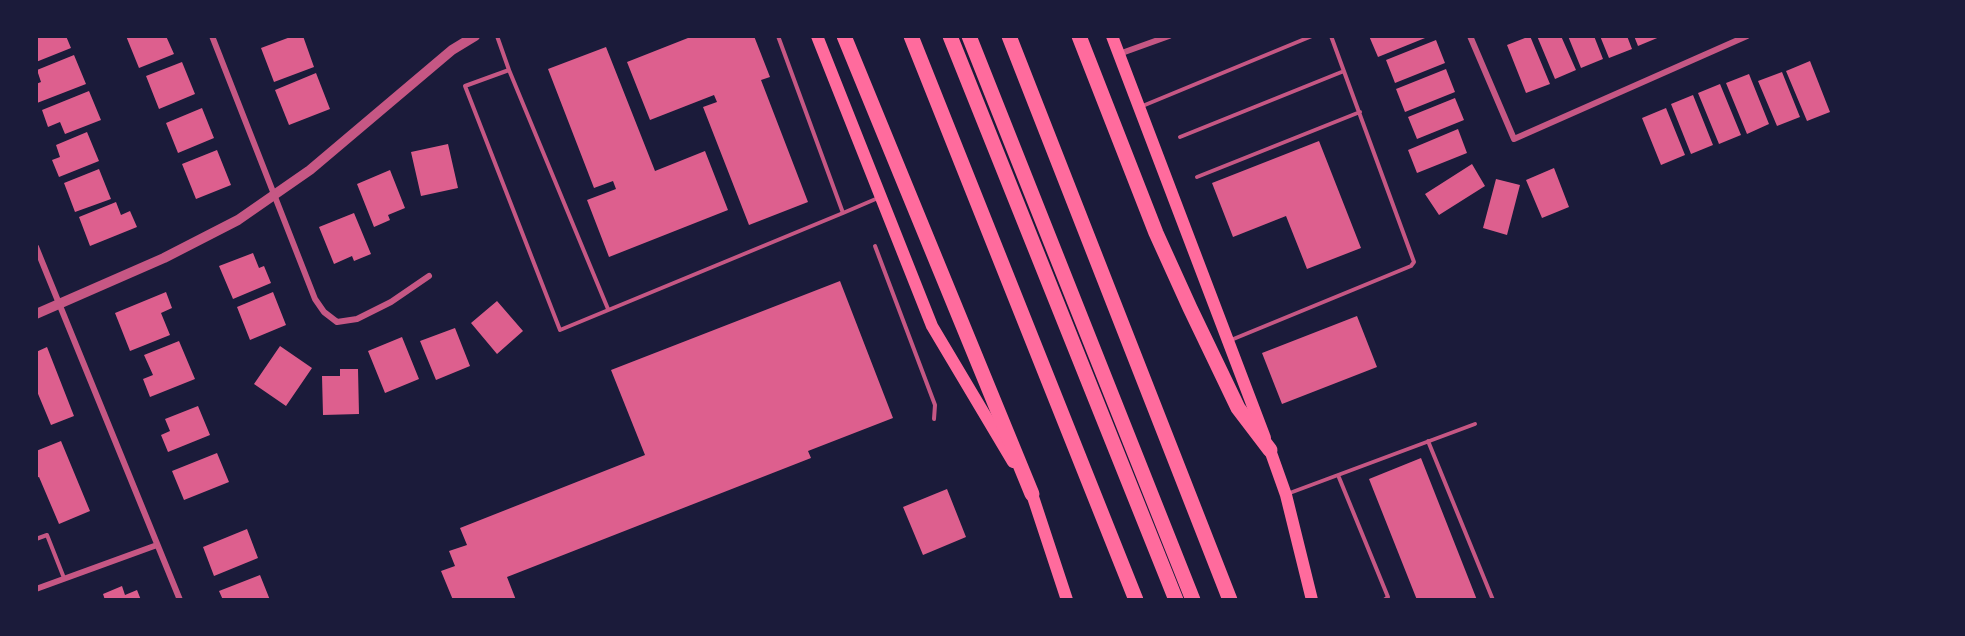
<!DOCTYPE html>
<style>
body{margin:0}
#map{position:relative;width:1965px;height:636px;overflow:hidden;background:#1b1b3a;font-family:"Archivo Narrow",sans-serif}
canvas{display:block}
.frame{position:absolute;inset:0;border:38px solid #1b1b3a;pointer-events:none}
</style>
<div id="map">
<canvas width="1965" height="636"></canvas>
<div class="frame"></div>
</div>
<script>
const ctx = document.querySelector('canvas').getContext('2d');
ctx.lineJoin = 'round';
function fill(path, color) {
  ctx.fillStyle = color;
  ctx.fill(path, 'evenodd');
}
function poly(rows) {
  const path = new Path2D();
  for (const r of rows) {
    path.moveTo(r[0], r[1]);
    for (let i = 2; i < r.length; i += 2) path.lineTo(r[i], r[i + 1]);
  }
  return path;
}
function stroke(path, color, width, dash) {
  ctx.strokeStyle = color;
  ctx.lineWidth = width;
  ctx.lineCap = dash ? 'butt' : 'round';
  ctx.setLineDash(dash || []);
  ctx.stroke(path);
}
fill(poly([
 [36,36,66,36,71,48,36,62],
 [126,36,166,36,174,54,139,68],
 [293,36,303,36,314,67,274,82,261,48],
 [693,36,754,36,770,77,761,80,808,202,749,225,703,107,717,102,714,95,650,120,627,62],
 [1369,36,1430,36,1378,57],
 [1530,36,1550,84,1526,93,1507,45],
 [1537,36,1561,36,1576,70,1555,79],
 [1568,36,1594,36,1603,59,1581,68],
 [1600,36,1627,36,1632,49,1609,58],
 [1634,36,1662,36,1638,46],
 [1436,40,1445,63,1395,83,1386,60],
 [606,47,655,171,705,151,728,210,609,257,587,200,616,189,613,181,594,188,548,69],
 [74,55,86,84,37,103,36,84,41,82,37,70],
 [1810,61,1830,112,1807,121,1786,71],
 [182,62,195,94,159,109,146,76],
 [1446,69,1455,92,1405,112,1396,89],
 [1782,72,1800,117,1777,126,1758,81],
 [316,73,330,109,289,125,275,90],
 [1749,74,1769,124,1747,134,1726,83],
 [1720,84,1741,135,1719,144,1698,93],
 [89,91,101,120,65,134,60,122,48,127,42,110],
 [1693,95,1713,145,1691,154,1671,104],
 [1455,98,1464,120,1417,139,1408,117],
 [202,108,214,138,178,153,166,123],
 [1666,108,1685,155,1661,165,1642,118],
 [1458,129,1467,153,1417,173,1408,150],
 [87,132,99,161,59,177,52,160,60,157,56,145],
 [1319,141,1361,248,1307,269,1286,216,1233,237,1212,183],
 [448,144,458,188,421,196,411,152],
 [217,150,231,185,196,199,182,164],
 [1472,164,1485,186,1439,215,1425,194],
 [1554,168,1569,207,1542,218,1526,180],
 [99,169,111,199,75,212,64,183],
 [390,170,405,208,388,215,390,220,374,227,357,184],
 [1496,179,1520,185,1507,235,1483,228],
 [116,202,121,215,130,211,137,227,90,246,79,217],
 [354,213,371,254,354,261,352,256,334,264,319,227],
 [253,253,259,268,264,266,271,283,233,299,219,266],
 [840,281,893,418,808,451,811,458,507,577,516,600,453,600,441,571,455,566,449,551,467,545,460,528,645,455,611,370],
 [166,292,172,308,161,313,170,335,130,351,115,313],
 [273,292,286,325,250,340,237,307],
 [497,301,523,331,497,354,471,323],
 [1357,316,1377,367,1282,404,1262,353],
 [455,328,470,366,436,380,420,341],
 [402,337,419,379,385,393,368,351],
 [179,341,195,379,150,397,143,379,153,375,144,355],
 [280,346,312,368,286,406,254,384],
 [47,347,74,416,51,425,36,389,36,352],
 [340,369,358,369,359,414,323,415,322,376,340,376],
 [198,406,210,435,168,452,161,435,170,431,165,419],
 [61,441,90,511,59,524,39,477,36,478,36,451],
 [217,453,229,482,184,500,172,471],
 [1421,458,1477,600,1417,600,1369,479],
 [947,489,966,537,923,555,903,507],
 [247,529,258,558,214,576,203,547],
 [260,575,270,600,223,600,219,591],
 [122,586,125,595,137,590,141,600,105,600,103,594]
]), '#dd5f8e');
stroke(poly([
 [497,36,509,70,465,86,560,330,843,213,778,36],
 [509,70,608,309],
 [1140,107,1312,36],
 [1180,137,1344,71],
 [1197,177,1360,112],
 [843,213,878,198],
 [875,246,935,405,934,419],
 [1231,340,1411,266,1414,262,1331,36],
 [1428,441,1493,600],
 [1338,475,1388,597,1384,600],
 [1287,494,1475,424],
 [36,539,47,535,64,578]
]), '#c65784', 4);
stroke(poly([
 [212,36,315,299,324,312,337,322,357,319,391,302,429,276],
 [1470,36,1514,139,1747,36],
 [1119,54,1169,36],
 [36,247,180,600],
 [36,589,157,545]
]), '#c65784', 6);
stroke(poly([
 [36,314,164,258,238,220,310,170,452,50,475,36]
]), '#c65784', 10);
stroke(poly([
 [817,36,932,326,1013,462],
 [1112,36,1265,438]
]), '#ff6b9d', 12);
stroke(poly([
 [1270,450,1286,495,1312,600],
 [1032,494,1067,600]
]), '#ff6b9d', 12);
stroke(poly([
 [844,36,1032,494],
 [911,36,1136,600],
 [950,36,1176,600],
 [969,36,1193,600],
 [1009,36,1230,600],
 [1079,36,1156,233,1190,308,1238,408,1270,450]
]), '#ff6b9d', 15);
</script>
